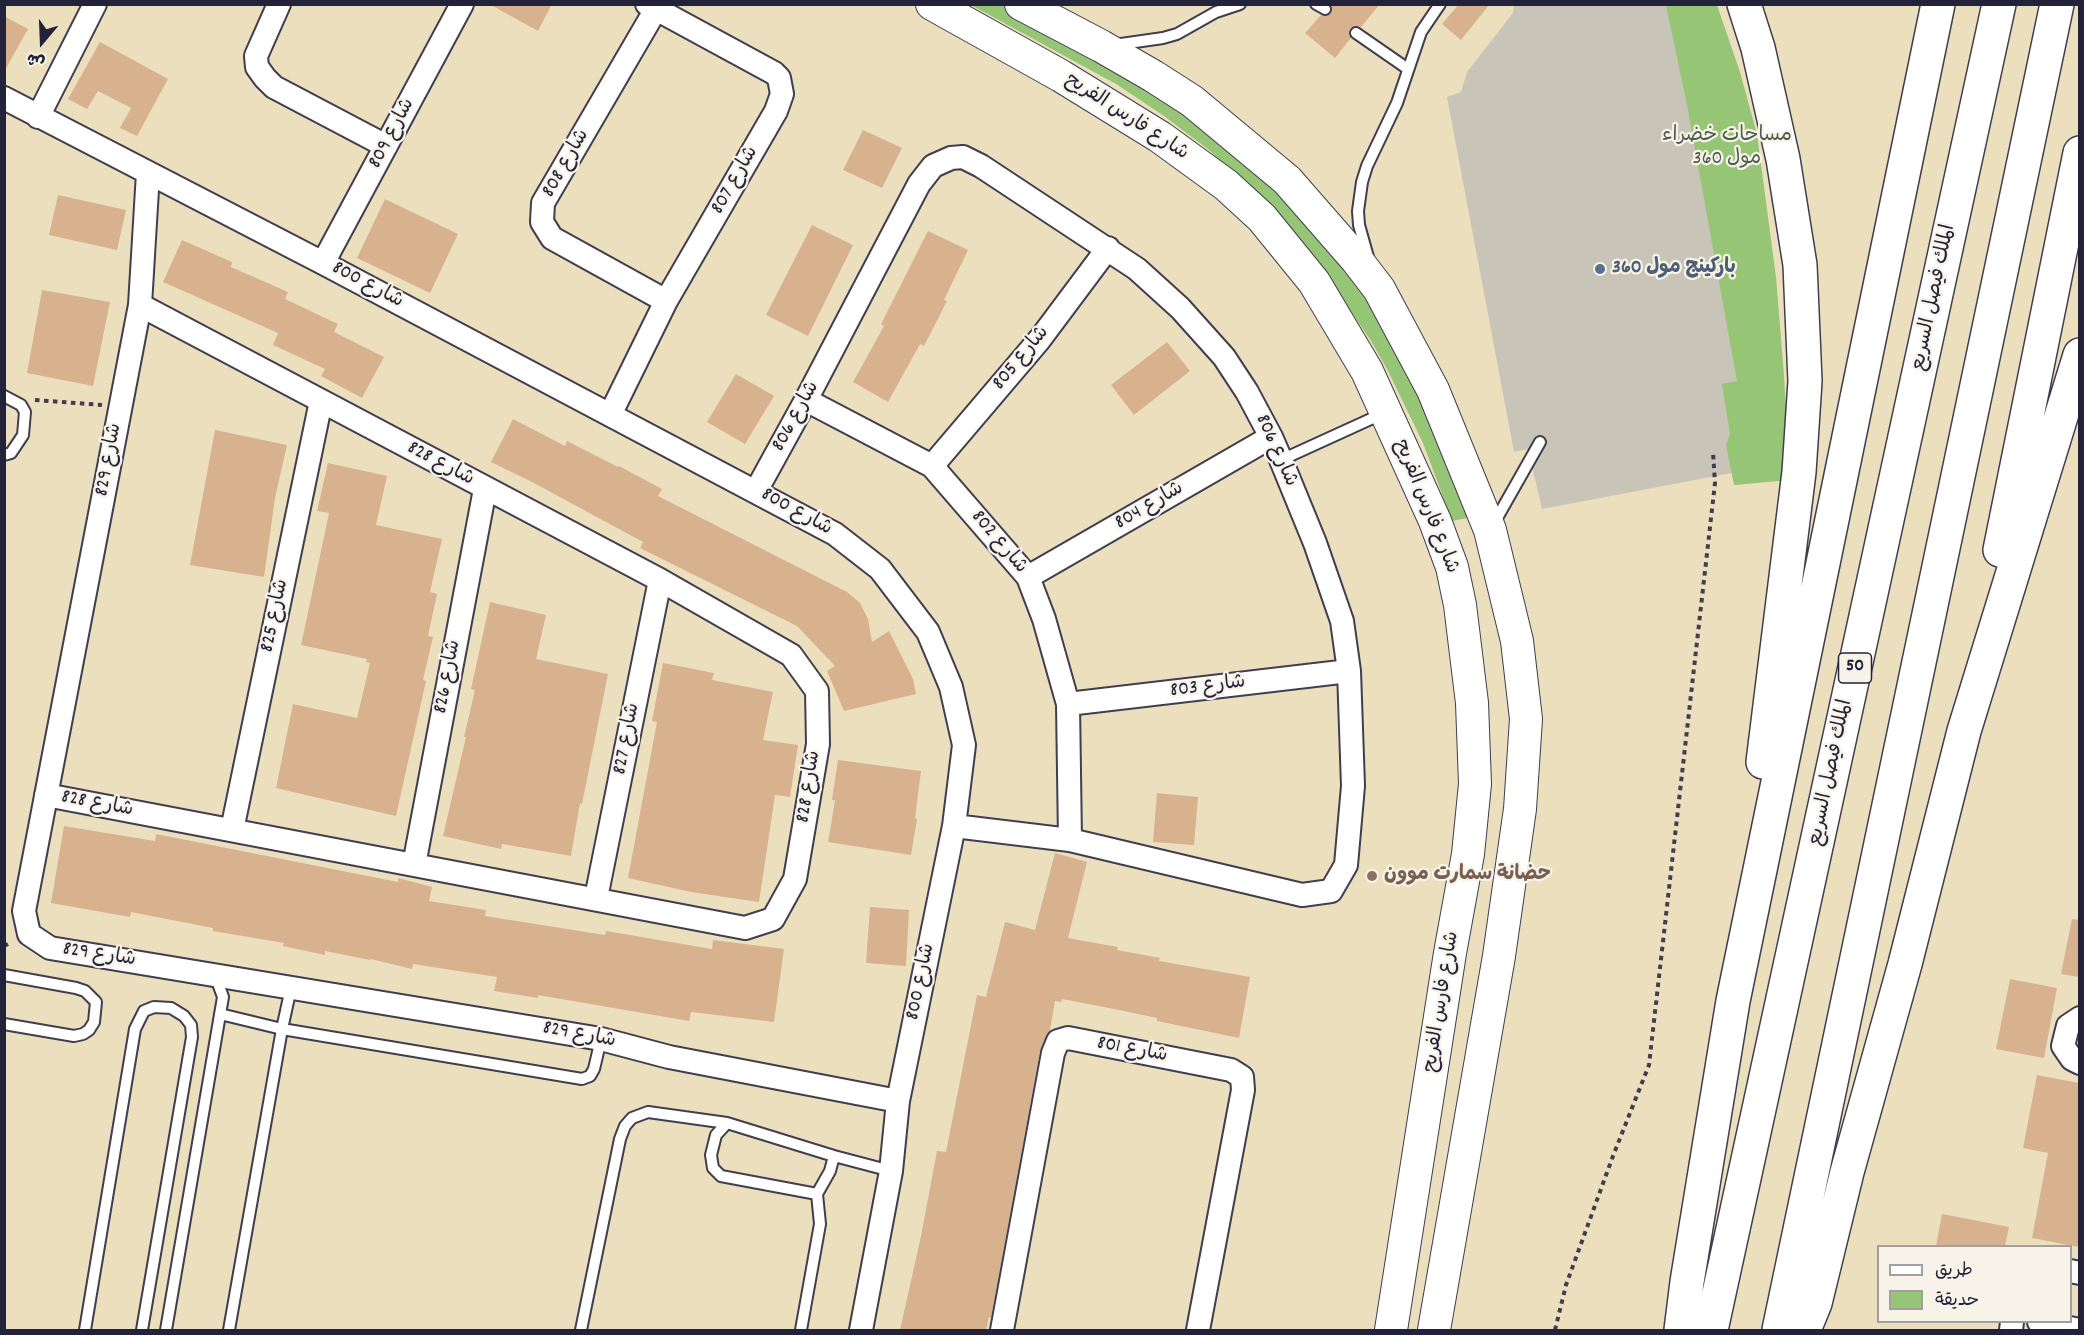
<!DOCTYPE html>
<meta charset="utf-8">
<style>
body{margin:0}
#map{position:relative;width:2084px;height:1335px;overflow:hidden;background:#ecdfbe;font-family:Dekko,"Playpen Sans Arabic",sans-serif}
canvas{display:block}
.frame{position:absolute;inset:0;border:6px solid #22223b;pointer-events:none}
.legend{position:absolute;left:1877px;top:1245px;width:195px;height:78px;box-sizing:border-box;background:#f7f3e8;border:2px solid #a29fa3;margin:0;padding:8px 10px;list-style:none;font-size:18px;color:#22223b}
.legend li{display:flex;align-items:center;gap:12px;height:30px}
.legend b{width:30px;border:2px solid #a29fa3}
.north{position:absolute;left:12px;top:12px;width:60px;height:60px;-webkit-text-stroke:4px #f7f3e8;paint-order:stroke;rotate:199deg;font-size:16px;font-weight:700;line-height:24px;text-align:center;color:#22223b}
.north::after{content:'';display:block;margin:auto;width:21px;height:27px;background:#22223b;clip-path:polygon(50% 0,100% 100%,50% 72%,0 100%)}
</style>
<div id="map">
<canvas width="2084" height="1335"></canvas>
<div class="frame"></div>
<ul class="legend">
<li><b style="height:8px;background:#fff"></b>طريق</li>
<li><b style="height:16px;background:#96c675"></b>حديقة</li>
</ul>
<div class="north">ش</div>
</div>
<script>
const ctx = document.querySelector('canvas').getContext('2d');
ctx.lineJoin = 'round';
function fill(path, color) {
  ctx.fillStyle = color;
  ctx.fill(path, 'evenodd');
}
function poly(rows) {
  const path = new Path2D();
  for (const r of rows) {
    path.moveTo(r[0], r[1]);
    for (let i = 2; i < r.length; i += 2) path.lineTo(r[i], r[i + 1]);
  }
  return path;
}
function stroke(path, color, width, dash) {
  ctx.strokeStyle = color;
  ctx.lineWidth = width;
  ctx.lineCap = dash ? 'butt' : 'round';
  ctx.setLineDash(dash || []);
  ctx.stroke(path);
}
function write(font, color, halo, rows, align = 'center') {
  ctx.font = font + ' Dekko,"Playpen Sans Arabic",sans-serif';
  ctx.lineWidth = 4.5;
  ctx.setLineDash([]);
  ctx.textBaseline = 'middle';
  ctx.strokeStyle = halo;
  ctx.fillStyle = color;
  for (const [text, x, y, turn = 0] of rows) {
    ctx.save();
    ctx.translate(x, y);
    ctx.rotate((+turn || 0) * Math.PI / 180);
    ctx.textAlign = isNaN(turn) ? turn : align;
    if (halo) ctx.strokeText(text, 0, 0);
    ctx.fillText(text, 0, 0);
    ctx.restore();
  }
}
fill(poly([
 [1514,5,1668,5,1701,157,1753,469,1542,509,1528,449,1514,452,1447,97,1461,92,1467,72,1513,13]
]), '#c9c4b8');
fill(poly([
 [971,5,1015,5,1163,90,1309,220,1383,319,1474,517,1452,521,1423,443,1387,369,1371,341,1329,279,1231,171,1209,150,1164,116,1116,84],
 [1666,5,1717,5,1740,72,1757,134,1776,277,1784,375,1790,480,1734,485,1726,445,1730,434,1722,384,1737,381,1687,105]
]), '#96c675');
fill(poly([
 [489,4,552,4,538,31],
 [1331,4,1380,4,1361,27,1356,26,1350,28,1349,33,1351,38,1335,58,1305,33,1321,15,1326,16,1331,13],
 [1459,4,1490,4,1461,40,1442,24],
 [4,16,28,29,4,72],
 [100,42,168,79,137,136,120,128,131,108,98,91,87,109,68,99],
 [863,130,902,148,882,188,843,170],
 [58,195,126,210,117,250,49,235],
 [385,199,458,234,430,293,357,258],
 [812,225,853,245,808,336,766,315],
 [928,231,968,250,944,300,947,301,924,346,920,344,888,402,853,382,884,326,881,324],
 [182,240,232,262,231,267,288,292,285,299,338,324,334,332,384,357,362,398,321,376,325,369,273,345,278,333,163,282],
 [42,290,110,302,93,386,27,373],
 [1167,342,1190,371,1134,415,1111,385],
 [736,374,774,396,745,444,707,422],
 [513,419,565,446,567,441,618,467,619,466,662,489,658,496,847,592,860,603,868,619,872,642,889,631,913,679,916,694,844,711,827,671,835,666,797,626,640,548,643,542,534,483,491,462],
 [215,430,287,445,275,498,264,577,190,565],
 [328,463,387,476,376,525,442,539,430,592,437,594,428,636,433,637,423,680,426,681,396,816,276,788,293,704,357,718,370,663,366,662,367,659,301,645,329,513,317,511],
 [490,602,546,615,536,659,608,674,582,804,580,803,571,856,502,844,501,849,443,836,466,737,464,737,475,690,471,689],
 [663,663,714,673,712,680,773,692,763,740,798,745,790,797,775,795,759,902,691,892,628,878,657,722,652,721],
 [838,760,921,771,915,818,917,819,911,855,828,842,835,800,832,800],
 [1157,793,1198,797,1194,845,1153,842],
 [64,826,155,841,156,834,398,882,398,878,432,887,429,901,486,910,485,916,605,935,606,931,712,949,713,940,784,949,774,1022,691,1012,689,1021,538,995,538,998,494,991,497,977,413,964,412,969,371,959,370,960,325,951,325,955,283,946,284,943,213,931,213,928,131,912,130,917,51,903],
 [1055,853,1087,862,1068,938,1118,947,1117,950,1160,958,1159,961,1250,977,1239,1038,1157,1021,1157,1018,1114,1009,1062,999,1061,1002,1055,1001,1050,1030,1040,1051,991,1318,989,1317,986,1330,900,1330,921,1236,937,1151,946,1152,977,995,986,997,1005,922,1035,930],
 [870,907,909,910,906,966,866,963],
 [2072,919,2079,920,2079,977,2061,974],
 [2010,979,2057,988,2044,1058,1996,1049],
 [2037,1075,2079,1083,2079,1247,2032,1238,2048,1153,2023,1148],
 [1942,1214,2009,1227,2005,1246,1936,1246]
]), '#d8b28f');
const lane = poly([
 [1316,4,1325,9],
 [1356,33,1408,69],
 [1114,45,1163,38,1177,34,1216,12,1240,4],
 [1368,257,1359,225,1358,211,1362,182,1367,166,1397,103,1421,32,1440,4],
 [4,396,21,405,25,412,23,435,11,453,4,455],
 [1281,460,1384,413],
 [1493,525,1540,442],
 [4,975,76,988,85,991,96,1002,94,1022,89,1030,83,1034,74,1036,4,1024],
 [220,1014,282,1029,582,1079,590,1076,594,1069,601,1039],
 [817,1194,721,1176,713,1168,711,1155,716,1135,727,1123,834,1156,891,1171],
 [85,1330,135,1029,144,1011,154,1007,171,1008,184,1016,191,1025,192,1037,142,1330],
 [166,1330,223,997,215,975],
 [229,1330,282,1029,291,988],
 [581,1330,620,1139,625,1126,632,1118,648,1112,727,1123],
 [801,1330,820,1224,817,1194,830,1171,834,1156]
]);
const street = poly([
 [279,4,256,56,257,67,265,78,274,87,386,146],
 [656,9,543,203,542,222,552,238,666,301],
 [4,98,323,263,835,534,880,569,928,632,951,687,964,745,954,826,898,1101,891,1171,861,1330],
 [38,117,95,4],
 [148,173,140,305,24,911,29,934,50,948,601,1039,669,1057,898,1101],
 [323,263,462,4],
 [806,400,932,466,1028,577,1044,619,1068,704,1070,840],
 [610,415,666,301,776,111,782,94,779,78,774,73,647,4],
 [932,466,1040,339,1108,248],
 [756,491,806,400,919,184,933,166,951,158,963,157,981,166,1137,269,1180,308,1224,357,1247,392,1271,437,1281,460,1315,543,1342,621,1349,671,1353,786,1346,865,1331,891,1302,895,1070,840,954,826],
 [1028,577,1271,437],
 [1068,704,1349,671],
 [46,795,745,928,773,919,795,879,818,744,817,691,791,655,660,580,140,305],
 [232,830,321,401],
 [414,865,485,489],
 [596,898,660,580],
 [2080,1018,2068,1026,2063,1046,2072,1059,2080,1063],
 [2070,1271,2080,1273],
 [2039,1322,2080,1330],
 [1002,1330,1053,1053,1058,1041,1068,1038,1231,1070,1242,1077,1243,1090,1198,1330],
 [2011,1330,2012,1322]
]);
const secondary = poly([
 [932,4,1061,76,1160,137,1226,185,1262,218,1314,282,1367,371,1435,521,1452,567,1460,605,1472,703,1475,784,1468,854,1450,953,1391,1330],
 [1021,4,1101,46,1153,76,1192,101,1287,180,1356,259,1379,289,1433,390,1490,530,1517,641,1526,719,1520,809,1499,956,1434,1330]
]);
const highway = poly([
 [1744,4,1758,48,1783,159,1800,265,1805,381,1799,472,1763,762],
 [2000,550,2080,153],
 [1681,1330,1687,1282,1733,1001,1938,4],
 [1711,1330,1999,4],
 [1779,1330,2057,4],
 [1804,1330,1815,1303,1847,1172,1905,964,1964,731,2080,355]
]);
stroke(lane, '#403e4f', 14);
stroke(street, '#403e4f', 26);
stroke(secondary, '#403e4f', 34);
stroke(highway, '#403e4f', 36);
stroke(poly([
 [35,400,102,405],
 [4,946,12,942],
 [1555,1330,1566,1285,1613,1156,1649,1065,1715,483,1713,452]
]), '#403e4f', 4, [4.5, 4.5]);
stroke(lane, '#fff', 10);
stroke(street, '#fff', 22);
stroke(secondary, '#fff', 32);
stroke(highway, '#fff', 33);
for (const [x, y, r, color] of [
 [1600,269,6,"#5c6f8a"],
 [1372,876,6,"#8d6e63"]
]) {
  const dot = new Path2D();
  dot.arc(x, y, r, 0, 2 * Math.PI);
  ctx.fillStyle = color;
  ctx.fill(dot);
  stroke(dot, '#f7f3e8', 2);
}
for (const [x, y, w] of [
 [1855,668,33]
]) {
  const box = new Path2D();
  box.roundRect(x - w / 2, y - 15, w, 30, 4.5);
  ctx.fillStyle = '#f7f3e8';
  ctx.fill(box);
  stroke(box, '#22223b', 1.5);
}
write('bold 18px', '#22223b', null, [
 ["50",1855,668]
]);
write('20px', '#22223b', '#f7f3e8', [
 ["شارع فارس الفريح",1126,118,33],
 ["شارع 809",393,134,-62],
 ["شارع 808",567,164,-60],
 ["شارع 807",736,181,-60],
 ["شارع 800",367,286,28],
 ["الملك فيصل السريع",1935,298,-78],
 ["شارع 805",1022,359,-50],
 ["شارع 806",797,417,-61],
 ["شارع 806",1275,451,66],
 ["شارع 829",110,460,-79],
 ["شارع 828",440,465,28],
 ["شارع 804",1150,507,-30],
 ["شارع فارس الفريح",1425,507,68],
 ["شارع 800",796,513,29],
 ["شارع 802",998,543,50],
 ["شارع 825",276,616,-78],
 ["شارع 826",449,677,-79],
 ["شارع 803",1208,688,-7],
 ["شارع 827",628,739,-79],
 ["الملك فيصل السريع",1832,773,-78],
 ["شارع 828",810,787,-81],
 ["شارع 828",97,805,11],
 ["شارع 829",99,956,9],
 ["شارع 800",922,982,-78],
 ["شارع فارس الفريح",1443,1002,-81],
 ["شارع 829",579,1036,11],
 ["شارع 801",1132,1051,11]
]);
write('20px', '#4b5b4f', '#f7f3e8', [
 ["مساحات خضراء",1727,137],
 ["360 مول",1727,160]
]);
write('bold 20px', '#4e5e75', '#f7f3e8', [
 ["باركينج مول 360",1612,269]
], 'left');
write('bold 20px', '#785e54', '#f7f3e8', [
 ["حضانة سمارت موون",1384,876]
], 'left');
</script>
